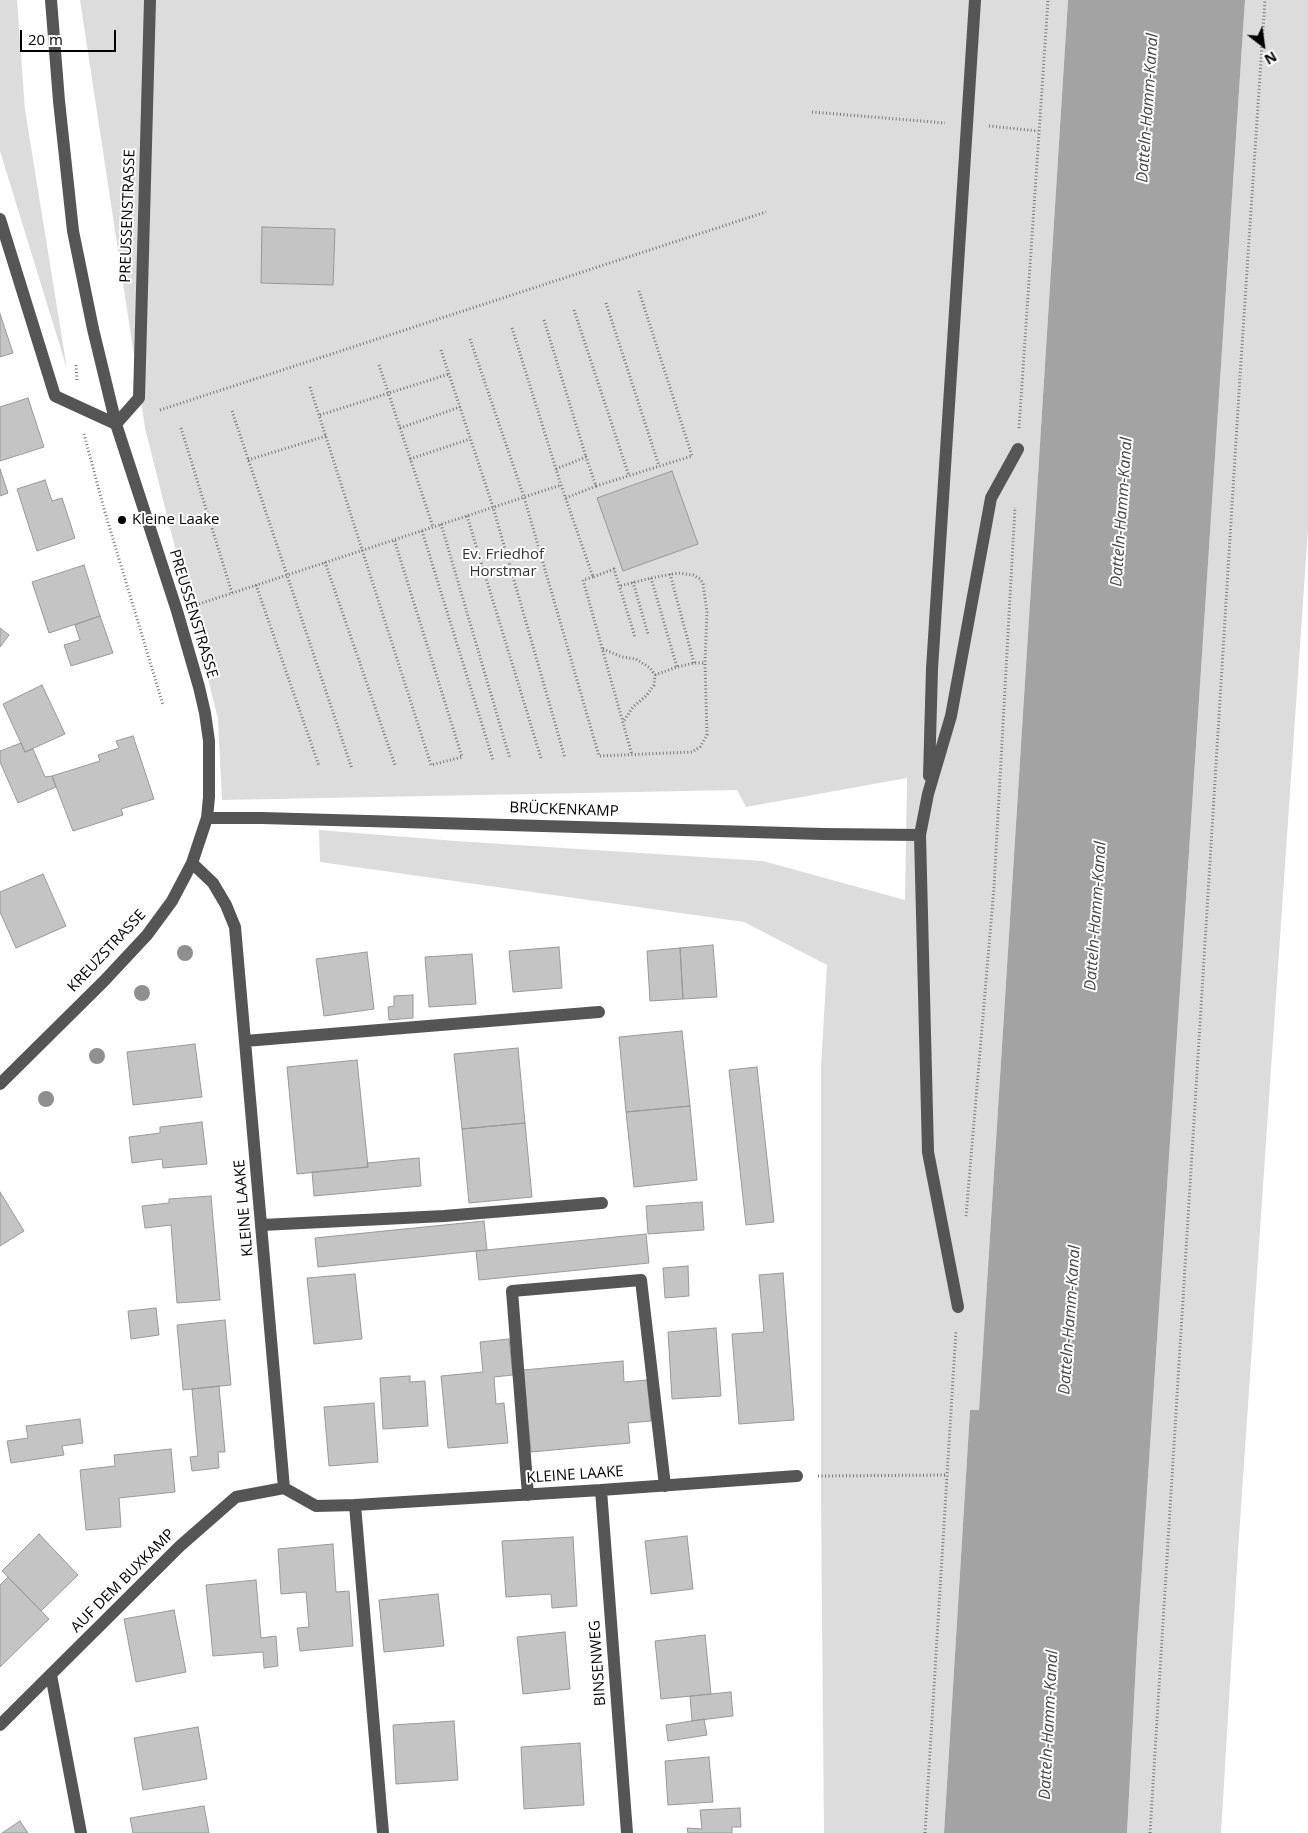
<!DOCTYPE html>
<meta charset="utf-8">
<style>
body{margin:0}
#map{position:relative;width:1308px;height:1833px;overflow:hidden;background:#fff;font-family:"Open Sans",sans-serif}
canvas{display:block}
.north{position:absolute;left:1238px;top:20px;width:50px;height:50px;-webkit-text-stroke:4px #fff;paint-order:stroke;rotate:150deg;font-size:14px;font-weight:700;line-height:20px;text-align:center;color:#000}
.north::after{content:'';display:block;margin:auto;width:18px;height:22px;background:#000;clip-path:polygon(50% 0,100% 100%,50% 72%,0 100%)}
.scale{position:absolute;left:20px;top:30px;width:96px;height:22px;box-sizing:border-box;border:2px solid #000;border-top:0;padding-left:6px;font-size:15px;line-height:18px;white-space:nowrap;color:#000;-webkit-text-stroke:4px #fff;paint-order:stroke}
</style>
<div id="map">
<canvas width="1308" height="1833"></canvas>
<div class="north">N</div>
<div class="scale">20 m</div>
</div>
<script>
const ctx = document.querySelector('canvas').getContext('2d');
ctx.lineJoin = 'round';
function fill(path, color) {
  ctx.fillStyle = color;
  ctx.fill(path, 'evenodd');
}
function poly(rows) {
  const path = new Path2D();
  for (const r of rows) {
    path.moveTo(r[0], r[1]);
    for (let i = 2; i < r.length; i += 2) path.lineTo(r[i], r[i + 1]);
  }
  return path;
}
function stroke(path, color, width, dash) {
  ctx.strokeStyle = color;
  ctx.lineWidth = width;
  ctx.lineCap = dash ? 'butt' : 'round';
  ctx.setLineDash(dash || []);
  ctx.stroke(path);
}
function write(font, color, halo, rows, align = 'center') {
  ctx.font = font + ' "Open Sans",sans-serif';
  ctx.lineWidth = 4;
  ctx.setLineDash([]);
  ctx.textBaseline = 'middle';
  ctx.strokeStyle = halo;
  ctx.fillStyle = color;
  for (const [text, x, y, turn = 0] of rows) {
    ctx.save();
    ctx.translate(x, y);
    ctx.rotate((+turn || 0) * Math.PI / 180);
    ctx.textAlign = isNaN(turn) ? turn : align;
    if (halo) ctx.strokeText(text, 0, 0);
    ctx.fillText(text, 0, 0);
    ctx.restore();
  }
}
fill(poly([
 [0,0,17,0,25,110,67,369,0,151],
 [80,0,1068,0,979,1410,970,1410,944,1833,824,1833,821,1496,821,1066,827,965,744,922,320,862,319,830,456,841,763,861,905,900,907,778,746,807,737,790,222,800,218,719,145,428],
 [1245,0,1308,0,1308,529,1238,1551,1221,1833,1127,1833,1137,1644]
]), '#dcdcdc');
fill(poly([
 [1068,0,1245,0,1137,1644,1127,1833,944,1833,970,1410,979,1410]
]), '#a3a3a3');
const building = poly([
 [262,227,335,229,333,285,261,283,262,227],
 [0,314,13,353,0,357,0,314],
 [28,398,44,447,0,461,0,407,28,398],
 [0,469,8,493,0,496,0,469],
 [672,471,698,544,623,571,597,498,672,471],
 [45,480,52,501,62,498,75,538,37,551,17,489,45,480],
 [84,565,100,616,49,633,32,582,84,565],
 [100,616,113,653,71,666,64,645,80,640,75,625,100,616],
 [0,628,9,635,0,647,0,628],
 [42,685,65,734,25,752,3,704,42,685],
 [133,736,154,799,121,809,123,815,73,831,52,776,100,761,98,755,119,748,116,741,133,736],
 [21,743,25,752,33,749,45,777,52,776,56,787,18,803,0,762,0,751,21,743],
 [43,874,66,926,16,948,0,912,0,892,43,874],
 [713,945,717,997,683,999,680,948,713,945],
 [559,947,562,988,513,992,509,951,559,947],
 [680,948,683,999,650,1001,647,951,680,948],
 [367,952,374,1009,324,1016,316,959,367,952],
 [472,954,476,1004,429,1007,425,957,472,954],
 [413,995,413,1018,389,1020,388,1007,394,1006,394,996,413,995],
 [682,1031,690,1106,626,1112,619,1037,682,1031],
 [195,1044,202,1097,133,1105,127,1052,195,1044],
 [518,1048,525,1123,462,1129,454,1054,518,1048],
 [357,1060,368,1167,297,1174,287,1067,357,1060],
 [757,1067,774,1222,746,1225,729,1070,757,1067],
 [690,1106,697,1180,634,1187,626,1112,690,1106],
 [202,1122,207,1164,163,1168,162,1159,132,1163,129,1137,160,1133,160,1127,202,1122],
 [525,1123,532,1197,469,1203,462,1129,525,1123],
 [419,1158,421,1186,314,1196,312,1172,368,1167,367,1163,419,1158],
 [0,1192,24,1231,0,1246,0,1192],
 [211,1196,220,1300,177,1303,171,1225,145,1228,142,1206,169,1203,169,1199,211,1196],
 [702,1202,704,1230,648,1234,646,1206,702,1202],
 [484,1221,487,1250,318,1267,315,1238,484,1221],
 [646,1234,649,1263,479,1280,476,1251,646,1234],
 [688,1266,689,1296,665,1298,663,1268,688,1266],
 [783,1273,794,1420,739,1424,732,1334,764,1332,759,1275,783,1273],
 [355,1274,362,1339,314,1344,307,1278,355,1274],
 [156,1308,159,1335,131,1339,128,1311,156,1308],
 [225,1320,231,1385,183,1390,177,1325,225,1320],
 [716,1328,721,1396,672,1399,668,1332,716,1328],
 [509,1339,513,1375,494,1377,496,1404,504,1403,508,1443,448,1448,441,1376,483,1372,480,1342,509,1339],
 [623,1361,624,1382,647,1380,651,1421,628,1423,630,1443,531,1452,523,1370,623,1361],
 [410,1376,410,1382,425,1381,428,1426,383,1429,380,1378,410,1376],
 [219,1386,225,1452,218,1452,219,1468,192,1471,190,1457,198,1456,192,1389,219,1386],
 [374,1403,378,1462,329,1466,324,1407,374,1403],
 [80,1419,83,1443,62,1446,64,1455,11,1463,7,1441,28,1438,26,1426,80,1419],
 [171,1449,175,1492,119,1498,121,1527,86,1530,80,1470,115,1466,114,1455,171,1449],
 [39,1534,78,1575,41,1611,2,1571,39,1534],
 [687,1536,693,1589,651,1594,645,1541,687,1536],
 [573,1537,577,1606,552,1608,551,1594,506,1597,502,1541,573,1537],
 [333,1544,336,1592,349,1591,353,1646,300,1651,297,1628,309,1627,306,1592,281,1594,278,1549,333,1544],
 [8,1577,49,1619,0,1667,0,1585,8,1577],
 [256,1580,261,1638,276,1636,278,1666,264,1668,263,1652,213,1656,206,1585,256,1580],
 [438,1594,444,1646,384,1652,379,1600,438,1594],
 [174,1610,186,1672,136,1682,124,1619,174,1610],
 [565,1632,570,1689,523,1694,517,1637,565,1632],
 [705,1635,711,1694,661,1699,655,1641,705,1635],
 [731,1692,733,1716,692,1721,690,1696,731,1692],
 [704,1719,707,1735,668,1741,666,1725,704,1719],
 [454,1721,458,1780,396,1784,393,1725,454,1721],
 [198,1727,207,1779,143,1790,134,1738,198,1727],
 [580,1743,584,1805,524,1809,521,1747,580,1743],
 [709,1757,713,1802,668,1805,665,1761,709,1757],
 [204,1806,209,1833,133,1833,130,1818,204,1806],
 [740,1808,741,1827,732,1827,732,1833,688,1833,687,1828,702,1829,700,1810,740,1808],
 [20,1821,28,1833,2,1833,20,1821]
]);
fill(building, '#c4c4c4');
stroke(building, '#999', 1);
stroke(poly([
 [812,112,945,123],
 [989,126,1038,131],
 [606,303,659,466],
 [574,310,629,476],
 [544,320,586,457],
 [512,328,561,485,593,577,614,569,635,637],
 [470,339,524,497,599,756,692,752,700,747,707,735,705,663,707,612,703,584,700,579,693,575,678,573,651,578,620,586],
 [441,350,493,507,565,758],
 [76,365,77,381],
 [379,365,433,527],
 [310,387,431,765,462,757,394,539],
 [160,410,766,212],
 [232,411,352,769],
 [320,415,449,374],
 [181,428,232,593],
 [400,428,460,407],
 [1019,428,1048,0],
 [84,434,104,509,163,705],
 [410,459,470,439],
 [248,460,326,436],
 [556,469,586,457,596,486,566,498],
 [596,486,692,456,639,291],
 [467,516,541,758],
 [441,524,510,759],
 [422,531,493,760],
 [325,562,395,765],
 [670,574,694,663],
 [593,577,583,580,632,755],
 [651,578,677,667],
 [633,582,648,634],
 [256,585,319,766],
 [199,604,561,485],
 [603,649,622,657,636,659,650,668,655,675,654,685,646,696,633,707,623,722],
 [655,675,677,667,694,663,705,663],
 [966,1216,994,887,1015,507],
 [818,1476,946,1475],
 [925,1833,956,1330],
 [1150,1833,1240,376,1265,0]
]), '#777', 3, [1, 2.5]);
stroke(poly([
 [0,219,55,396,116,424,139,398,150,0],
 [929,776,932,669,975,0],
 [207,818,262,818,823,834,920,835],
 [192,863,213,883,226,905,235,927,284,1488],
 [245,1041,599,1012],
 [0,1084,104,981,147,935,172,901,192,863,207,818,209,797,209,741,205,713,199,687,177,611,116,424,93,329,73,231,59,101,51,0],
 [262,1225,444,1216,602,1203],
 [958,1307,928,1152,920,835,928,794,951,716,991,498,1018,449],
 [284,1488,316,1506,355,1505,601,1490,797,1476],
 [601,1490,627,1833],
 [528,1495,512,1291,641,1280,665,1486],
 [355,1505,383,1833],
 [51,1675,81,1833],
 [0,1725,180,1546,236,1497,284,1488]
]), '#555', 12);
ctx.fillStyle = '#8f8f8f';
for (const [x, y] of [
 [185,953],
 [142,993],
 [97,1056],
 [46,1099]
]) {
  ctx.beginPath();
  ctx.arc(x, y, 8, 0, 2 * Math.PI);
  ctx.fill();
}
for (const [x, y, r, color] of [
 [122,520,5,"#000"]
]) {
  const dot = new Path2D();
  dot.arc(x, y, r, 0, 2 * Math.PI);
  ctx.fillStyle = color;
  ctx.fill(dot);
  stroke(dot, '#fff', 2);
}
write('15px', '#000', '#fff', [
 ["PREUSSENSTRASSE",128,216,-88],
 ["PREUSSENSTRASSE",193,614,73],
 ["BRÜCKENKAMP",564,810,2],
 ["KREUZSTRASSE",107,951,-47],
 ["KLEINE LAAKE",244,1208,-95],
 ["KLEINE LAAKE",575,1475,-4],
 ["AUF DEM BUXKAMP",123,1581,-45],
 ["BINSENWEG",598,1663,-94]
]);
write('15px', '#000', '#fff', [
 ["Kleine Laake",132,520]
], 'left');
write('15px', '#333', '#fff', [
 ["Ev. Friedhof",503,555],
 ["Horstmar",503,572]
]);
write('italic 16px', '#444', '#fff', [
 ["Datteln-Hamm-Kanal",1148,108,-86],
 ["Datteln-Hamm-Kanal",1122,512,-86],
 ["Datteln-Hamm-Kanal",1096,916,-86],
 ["Datteln-Hamm-Kanal",1070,1320,-86],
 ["Datteln-Hamm-Kanal",1049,1725,-87]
]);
</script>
